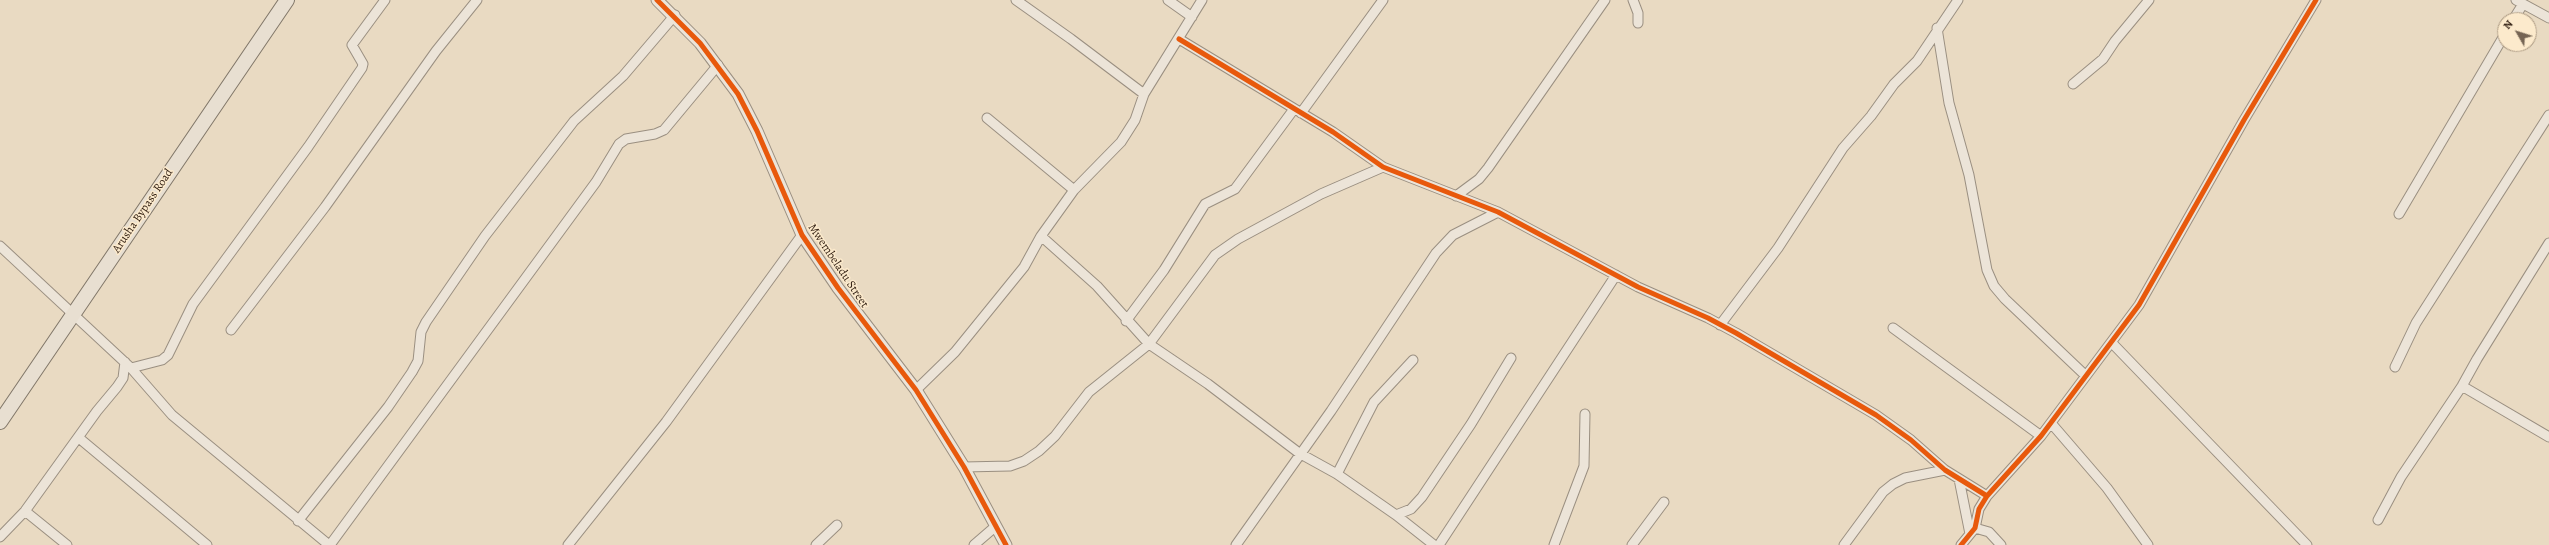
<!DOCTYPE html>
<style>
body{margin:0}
#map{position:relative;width:2549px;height:545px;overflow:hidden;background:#e9dac2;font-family:Alegreya,serif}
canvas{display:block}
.north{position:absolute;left:2497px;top:12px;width:40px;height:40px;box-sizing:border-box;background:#fceacc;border:1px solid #ad9b84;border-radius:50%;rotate:309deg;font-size:11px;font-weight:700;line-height:16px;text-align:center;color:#362417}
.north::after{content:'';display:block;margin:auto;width:14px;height:18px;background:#756453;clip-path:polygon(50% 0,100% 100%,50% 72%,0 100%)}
</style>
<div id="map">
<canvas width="2549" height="545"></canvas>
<div class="north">N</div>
</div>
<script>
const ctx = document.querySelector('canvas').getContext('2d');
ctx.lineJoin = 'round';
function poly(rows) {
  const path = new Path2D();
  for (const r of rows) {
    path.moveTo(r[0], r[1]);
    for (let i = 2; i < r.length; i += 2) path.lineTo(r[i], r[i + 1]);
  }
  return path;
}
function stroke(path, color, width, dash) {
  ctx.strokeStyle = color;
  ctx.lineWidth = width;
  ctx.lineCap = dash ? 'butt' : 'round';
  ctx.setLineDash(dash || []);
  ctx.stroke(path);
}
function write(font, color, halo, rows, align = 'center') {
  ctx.font = font + ' Alegreya,serif';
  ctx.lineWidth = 3;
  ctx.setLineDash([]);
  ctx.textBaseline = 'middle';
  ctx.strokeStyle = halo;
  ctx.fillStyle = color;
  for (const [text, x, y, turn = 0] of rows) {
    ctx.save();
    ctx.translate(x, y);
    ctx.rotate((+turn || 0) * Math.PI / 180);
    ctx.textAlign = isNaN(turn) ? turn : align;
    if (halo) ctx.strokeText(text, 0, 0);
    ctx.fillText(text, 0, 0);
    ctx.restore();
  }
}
const minor = poly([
 [1016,0,1071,39,1144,94],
 [1168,0,1192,17],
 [1633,0,1638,13,1638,23],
 [2516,0,2549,18],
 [2513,20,2523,4],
 [1937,28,1949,103,1969,175,1987,270,1994,286,2005,299,2086,376],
 [1179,39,1333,132,1383,167,1498,212,1638,287,1708,318,1736,333,1876,415,1911,440,1945,470,1987,496],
 [2073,84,2103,59,2115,41,2149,0],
 [1301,113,1383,0],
 [987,118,1074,190],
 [1456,196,1479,179,1488,168,1605,0],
 [2399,214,2505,34],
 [1041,236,1097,286,1149,344,1208,384,1299,453,1337,474,1396,515,1434,545],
 [0,246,131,368,172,415,329,545],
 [1126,321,1164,270,1205,204,1235,189,1294,109],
 [1720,325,1778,248,1843,148,1871,116,1894,84,1917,61,1958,0],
 [1893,328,2041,436],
 [231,330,325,207,436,51,477,0],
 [2112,343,2307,545],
 [2395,367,2416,323,2549,115],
 [131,368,162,360,168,355,193,304,308,147,362,68,363,64,352,45,385,0],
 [2462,386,2549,437],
 [916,390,955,352,1024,267,1041,236,1074,190,1121,142,1135,120,1144,94,1202,0],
 [2051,423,2107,488,2148,545],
 [79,438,207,545],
 [964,467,1010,466,1024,461,1039,451,1055,436,1089,392,1149,344,1215,255,1238,239,1321,194,1383,167],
 [1337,474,1374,402,1413,360],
 [1959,479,1970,534],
 [25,511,67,545],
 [1396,515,1411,509,1422,497,1471,424,1511,358],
 [2378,520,2401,477,2462,386,2477,359,2549,243],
 [298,521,388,407,412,372,418,361,421,332,426,322,485,236,574,121,623,76,675,15],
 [1975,528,1989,532,2001,545],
 [0,537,25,511,97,411,117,387,123,378,125,362],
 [330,545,596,182,619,144,626,139,655,134,664,130,718,65],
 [568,545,666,422,802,235],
 [816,545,837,525],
 [974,545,996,526],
 [1236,545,1331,411,1436,253,1453,235,1498,212],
 [1439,545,1616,275],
 [1554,545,1584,466,1585,414],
 [1632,545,1664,502],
 [1844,545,1883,492,1893,484,1905,478,1945,470],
 [1961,545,1975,528,1979,509,1987,496,2041,436,2139,305,2244,120,2316,0]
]);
const tertiary = poly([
 [657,0,700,43,738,94,757,131,802,235,838,288,916,390,964,467,1006,545]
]);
const primary = poly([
 [0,422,287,0]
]);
stroke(minor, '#9a8f81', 11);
stroke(tertiary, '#9a8f81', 13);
stroke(primary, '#817769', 16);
stroke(minor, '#ece4d8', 9);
stroke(tertiary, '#ece4d8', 11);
stroke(primary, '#e8dfd1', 14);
stroke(poly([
 [657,0,700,43,738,94,757,131,802,235,838,288,916,390,964,467,1006,545],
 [1179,39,1333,132,1383,167,1498,212,1638,287,1708,318,1736,333,1876,415,1911,440,1945,470,1987,496],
 [1961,545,1975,528,1979,509,1987,496,2041,436,2139,305,2244,120,2316,0]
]), '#e8590c', 5);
write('12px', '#362417', '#fceacc', [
 ["Arusha Bypass Road",143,211,-56],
 ["Mwembeladu Street",838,266,56]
]);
</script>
